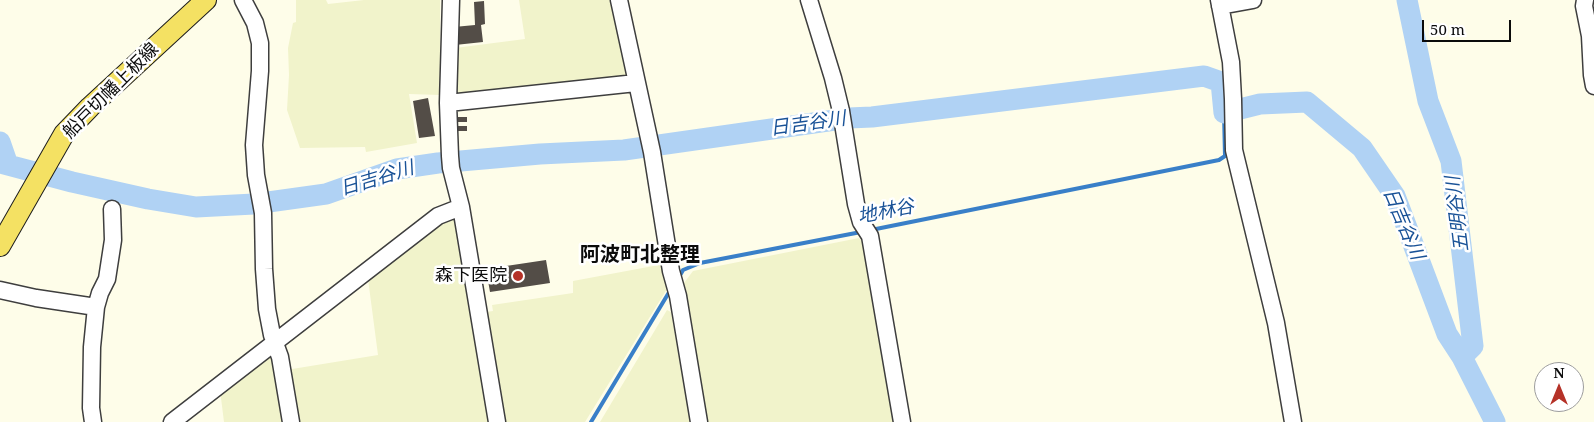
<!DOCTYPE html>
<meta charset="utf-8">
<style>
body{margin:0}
#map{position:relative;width:1594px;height:422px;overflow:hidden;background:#fefde9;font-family:"Noto Serif",serif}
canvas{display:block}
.north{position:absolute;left:1534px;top:362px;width:50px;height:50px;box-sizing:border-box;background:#fff;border:1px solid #9d9d9d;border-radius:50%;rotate:0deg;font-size:14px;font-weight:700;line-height:20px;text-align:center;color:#0b0b0b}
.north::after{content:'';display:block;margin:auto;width:18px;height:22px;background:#b53228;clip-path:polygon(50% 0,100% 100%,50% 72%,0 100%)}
.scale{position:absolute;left:1422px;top:20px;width:89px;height:22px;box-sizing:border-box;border:2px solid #0b0b0b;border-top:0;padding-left:6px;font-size:15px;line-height:18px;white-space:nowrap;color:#0b0b0b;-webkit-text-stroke:4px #fff;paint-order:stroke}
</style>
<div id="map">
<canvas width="1594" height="422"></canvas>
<div class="north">N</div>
<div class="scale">50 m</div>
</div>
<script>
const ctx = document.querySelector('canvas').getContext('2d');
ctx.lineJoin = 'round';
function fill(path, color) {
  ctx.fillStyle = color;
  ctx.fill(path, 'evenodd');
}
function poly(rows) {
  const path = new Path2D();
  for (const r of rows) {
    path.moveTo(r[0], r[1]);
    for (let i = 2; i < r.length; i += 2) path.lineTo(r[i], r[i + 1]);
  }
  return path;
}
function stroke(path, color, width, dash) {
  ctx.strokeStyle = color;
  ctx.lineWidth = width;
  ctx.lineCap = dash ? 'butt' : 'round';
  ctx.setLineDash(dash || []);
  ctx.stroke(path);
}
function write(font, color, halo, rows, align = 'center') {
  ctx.font = font + ' "Noto Serif","Noto Sans JP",serif';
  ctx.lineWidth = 5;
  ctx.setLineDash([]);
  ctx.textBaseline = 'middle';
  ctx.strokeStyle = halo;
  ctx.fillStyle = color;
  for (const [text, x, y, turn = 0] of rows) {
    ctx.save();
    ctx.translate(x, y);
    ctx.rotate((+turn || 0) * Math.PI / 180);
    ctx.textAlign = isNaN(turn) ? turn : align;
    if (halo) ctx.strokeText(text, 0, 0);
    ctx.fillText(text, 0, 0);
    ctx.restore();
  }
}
fill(poly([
 [296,0,326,0,328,4,364,0,440,0,440,95,409,94,417,143,366,152,365,147,300,148,287,110,289,75,288,48,293,23,296,22],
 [519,0,615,0,629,75,625,80,453,96,455,48,525,39],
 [443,217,454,217,491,422,295,422,286,370,378,355,368,279,375,276,375,270],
 [859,238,866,246,895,422,703,422,681,287,693,271],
 [664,264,670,281,667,289,585,422,504,422,486,312,493,311,492,305,573,293,573,281],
 [667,310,671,312,690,422,600,422],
 [272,349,285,422,224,422,220,390]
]), '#f1f3cb');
stroke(poly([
 [871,230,1219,160,1225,156,1224,113],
 [678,279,683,270,700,263,861,232],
 [591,422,671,289]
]), '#397fc8', 4);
stroke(poly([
 [1407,0,1428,101,1451,161,1473,346,1462,357],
 [0,142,8,165],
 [0,163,72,182,148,199,196,207,254,204,326,194,397,169,438,163,540,154,624,150,849,118,872,117,1204,76,1221,82,1224,113,1260,104,1307,102,1362,148,1395,196,1447,334,1462,357,1495,422]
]), '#b0d2f4', 21);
fill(poly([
 [484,1,485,24,481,25,483,42,455,45,454,27,475,25,474,2],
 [428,98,435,136,419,138,413,101],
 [456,117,467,117,467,122,456,122],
 [457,126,467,126,467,131,457,131],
 [546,260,550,283,490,292,486,269]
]), '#534d47');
const minor = poly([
 [243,0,255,23,260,43,260,71,254,145,256,175,263,213,264,269,267,309,272,335,280,357,291,422],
 [451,0,448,103,450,156,451,168,461,207,497,422],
 [619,0,652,152,671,271,678,296,699,422],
 [809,0,833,78,841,111,856,204,861,222,870,236,902,422],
 [1219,0,1231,62,1233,99,1234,150,1276,323,1293,422],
 [1585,0,1584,6,1590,36,1592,75,1594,86],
 [1220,6,1253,0],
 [448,103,636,83],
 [0,290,36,298,96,307,100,293,107,279,113,240,112,209],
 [93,422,91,408,92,347,96,307],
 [172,422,438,216,461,207]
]);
const major = poly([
 [0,246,64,134,90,107,206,0]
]);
stroke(minor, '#3e3e3e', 19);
stroke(major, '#1c1c1c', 22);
stroke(minor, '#fff', 16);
stroke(major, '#f4e163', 20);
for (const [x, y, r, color] of [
 [518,276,6,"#b53228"]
]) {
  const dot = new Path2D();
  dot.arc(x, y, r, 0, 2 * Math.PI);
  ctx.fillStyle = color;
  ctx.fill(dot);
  stroke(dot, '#fff', 2);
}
write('18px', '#0b0b0b', '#fff', [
 ["船戸切幡上板線",111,91,-45]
]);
write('18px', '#0b0b0b', '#fff', [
 ["森下医院",507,276]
], 'right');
write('italic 19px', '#195297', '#fff', [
 ["日吉谷川",808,124,-8],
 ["日吉谷川",377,179,-17],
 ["地林谷",886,212,-11],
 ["五明谷川",1458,214,-97],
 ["日吉谷川",1403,224,67]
]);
write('bold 20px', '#0b0b0b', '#fff', [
 ["阿波町北整理",640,255]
]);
</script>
